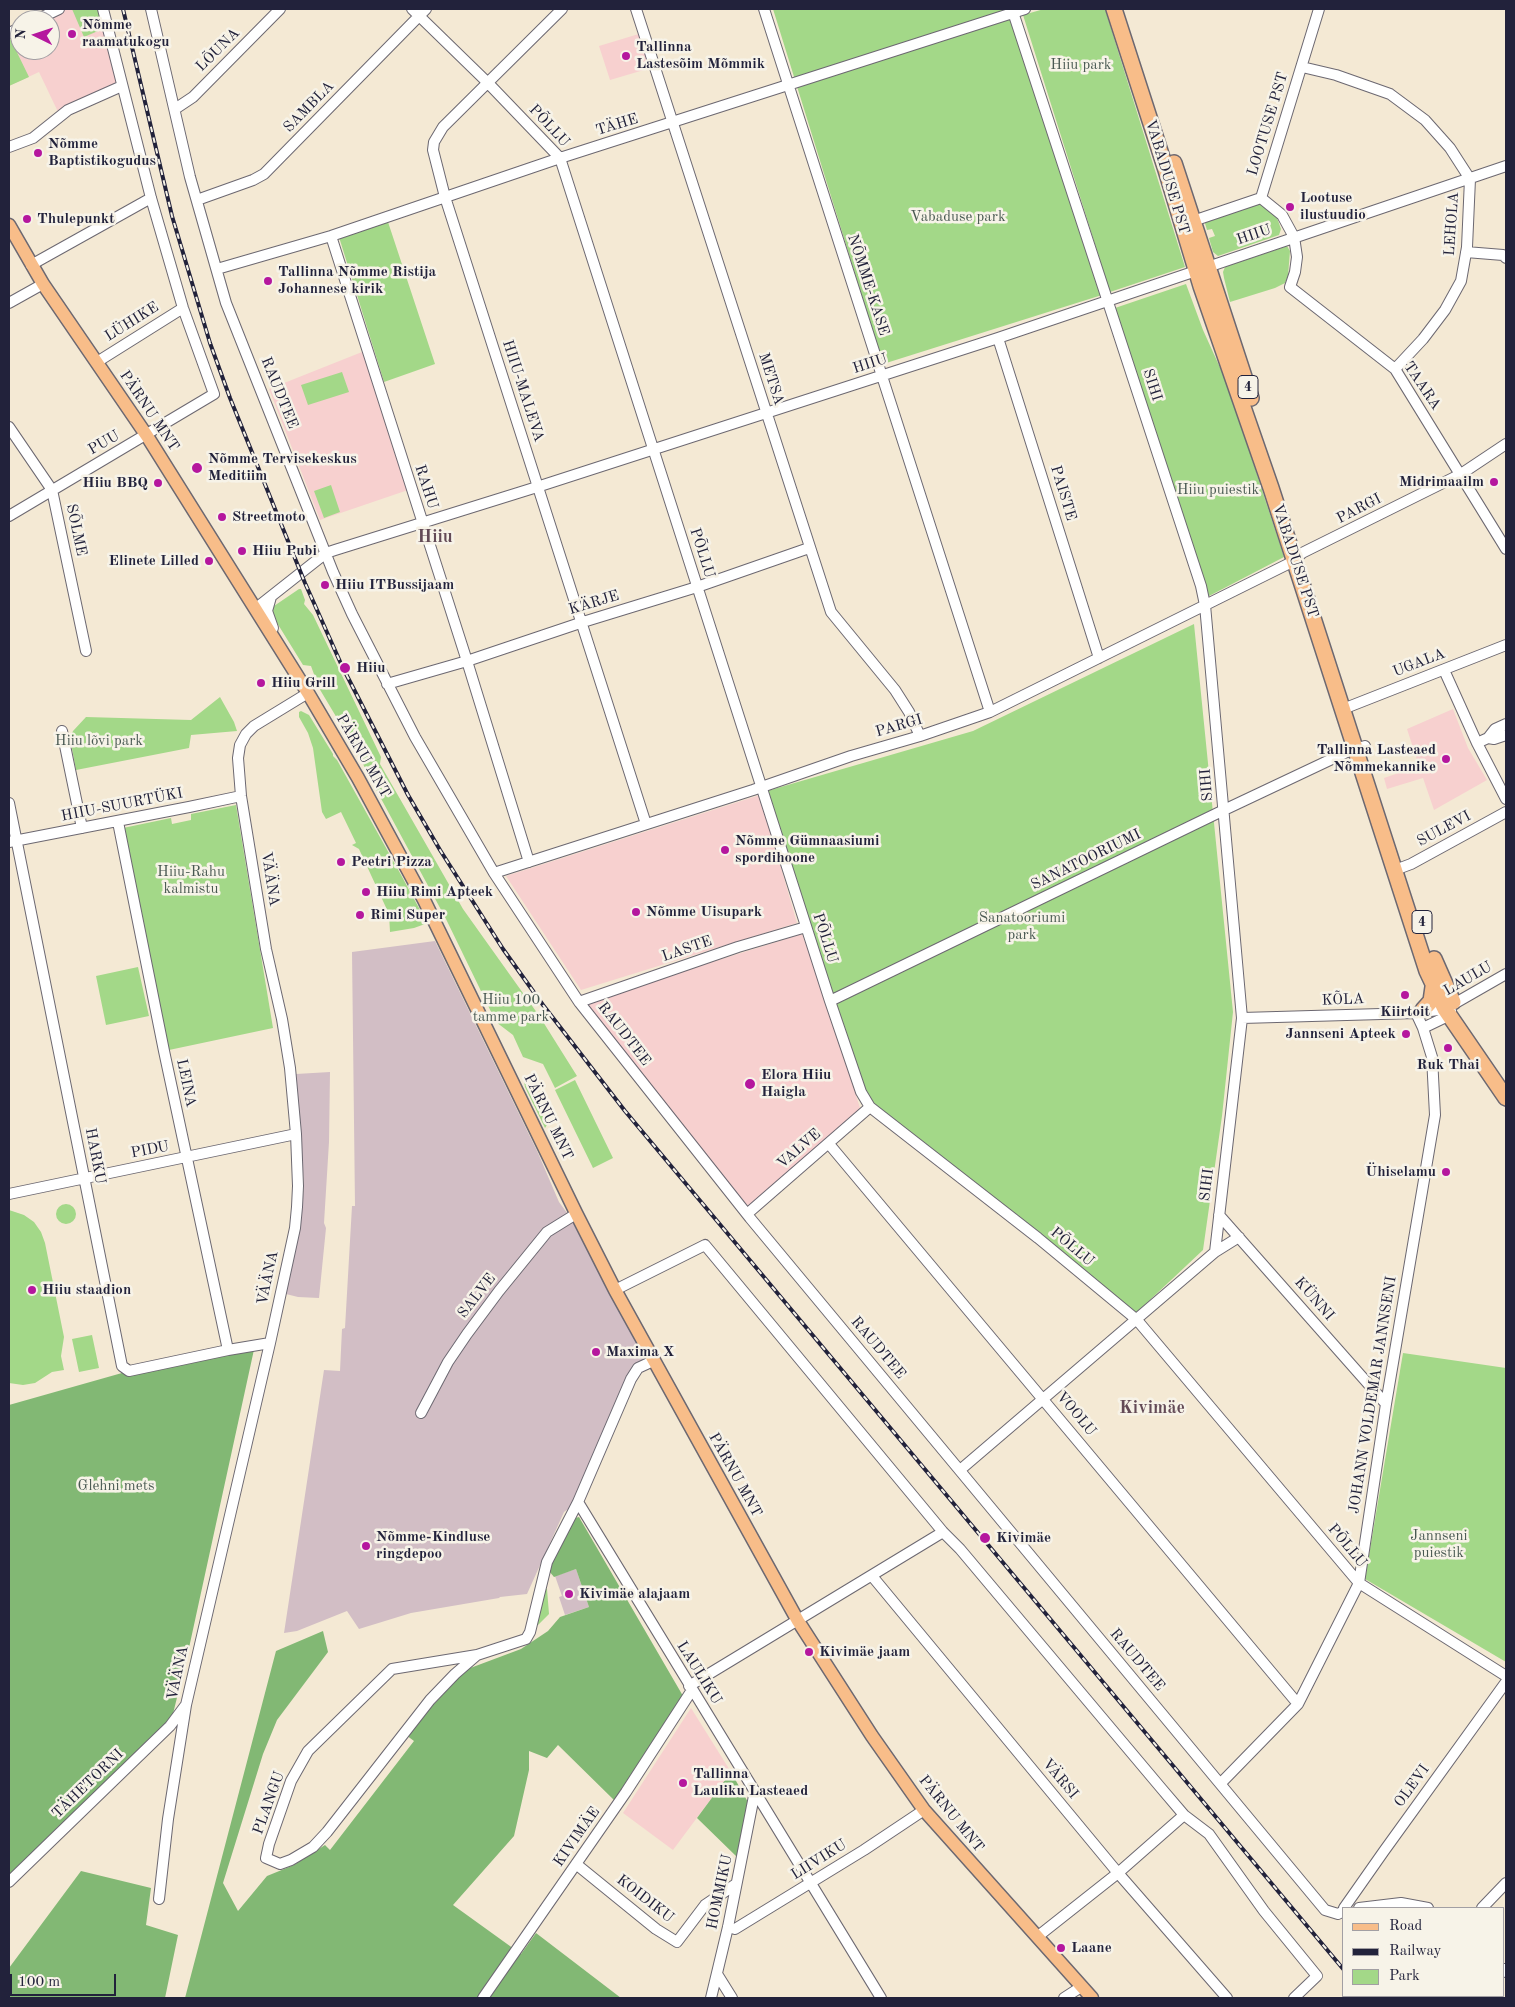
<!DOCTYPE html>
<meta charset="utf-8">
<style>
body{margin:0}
#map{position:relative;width:1515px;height:2007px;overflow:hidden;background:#f4e9d4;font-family:"Old Standard TT",serif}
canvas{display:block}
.frame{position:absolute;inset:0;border:10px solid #22223b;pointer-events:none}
.legend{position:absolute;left:1342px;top:1907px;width:162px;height:90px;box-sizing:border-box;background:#f7f3e8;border:1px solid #a29fa3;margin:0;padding:6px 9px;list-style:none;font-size:15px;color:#22223b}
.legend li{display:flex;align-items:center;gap:10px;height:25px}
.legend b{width:25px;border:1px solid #a29fa3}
.north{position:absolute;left:10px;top:10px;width:50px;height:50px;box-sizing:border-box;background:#f7f3e8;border:1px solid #a29fa3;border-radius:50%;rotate:274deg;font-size:14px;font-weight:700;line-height:20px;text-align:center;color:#22223b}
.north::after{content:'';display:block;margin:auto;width:18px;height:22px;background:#b5179e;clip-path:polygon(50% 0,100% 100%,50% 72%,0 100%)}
.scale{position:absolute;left:10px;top:1974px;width:106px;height:22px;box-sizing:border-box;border:2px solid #22223b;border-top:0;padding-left:6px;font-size:15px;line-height:18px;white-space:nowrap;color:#22223b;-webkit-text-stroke:4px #f7f3e8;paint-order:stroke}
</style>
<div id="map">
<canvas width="1515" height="2007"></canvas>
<div class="frame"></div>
<ul class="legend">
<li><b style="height:6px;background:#f8bd89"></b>Road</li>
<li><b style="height:6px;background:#22223b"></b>Railway</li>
<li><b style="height:14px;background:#a3d888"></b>Park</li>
</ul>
<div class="north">N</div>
<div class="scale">100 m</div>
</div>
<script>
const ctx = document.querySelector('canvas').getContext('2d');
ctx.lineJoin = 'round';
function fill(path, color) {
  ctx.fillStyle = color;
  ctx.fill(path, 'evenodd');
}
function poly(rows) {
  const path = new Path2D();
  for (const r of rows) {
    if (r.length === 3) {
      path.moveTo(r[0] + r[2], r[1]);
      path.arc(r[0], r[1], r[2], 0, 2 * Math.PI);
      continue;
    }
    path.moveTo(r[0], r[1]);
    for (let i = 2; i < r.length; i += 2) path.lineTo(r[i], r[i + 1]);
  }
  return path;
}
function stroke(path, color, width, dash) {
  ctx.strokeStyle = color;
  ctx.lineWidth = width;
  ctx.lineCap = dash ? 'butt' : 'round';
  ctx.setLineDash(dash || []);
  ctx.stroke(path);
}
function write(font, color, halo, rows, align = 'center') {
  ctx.font = font + ' "Old Standard TT",serif';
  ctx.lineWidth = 5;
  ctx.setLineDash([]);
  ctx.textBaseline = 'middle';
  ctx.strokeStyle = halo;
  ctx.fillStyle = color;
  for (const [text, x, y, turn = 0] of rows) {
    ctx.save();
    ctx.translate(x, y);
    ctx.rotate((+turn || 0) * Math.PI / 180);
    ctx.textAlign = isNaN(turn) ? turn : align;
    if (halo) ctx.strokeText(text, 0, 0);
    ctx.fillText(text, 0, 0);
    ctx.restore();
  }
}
fill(poly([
 [66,9,100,9,117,85,59,114,39,72,9,86,9,36,20,31,20,50,50,50,50,20,43,20],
 [642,33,654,67,610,80,599,46],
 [367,350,411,489,320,520,269,389],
 [1453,709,1468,748,1487,780,1434,810,1423,778,1387,789,1384,778,1419,766,1407,729],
 [760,795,797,923,581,990,506,876],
 [802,934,820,981,860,1108,857,1115,750,1206,746,1204,679,1124,587,1007,588,1002,593,999],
 [691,1708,731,1772,673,1850,623,1813]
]), '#f7d0cf');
fill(poly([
 [435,941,538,1153,559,1202,595,1251,653,1361,638,1368,578,1502,564,1512,527,1594,500,1597,499,1598,411,1613,359,1629,347,1611,297,1631,284,1633,324,1370,340,1371,342,1329,345,1328,352,1206,355,1206,352,952],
 [330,1072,329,1142,324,1223,326,1228,319,1298,298,1297,286,1294,299,1231,304,1186,296,1074],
 [576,1569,589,1607,565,1615,559,1597,562,1596,555,1576]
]), '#d2bec5');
fill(poly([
 [72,9,100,9,105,28,84,37],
 [773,9,1013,9,1102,295,883,364],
 [1044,9,1105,9,1185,267,1110,292,1023,15],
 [9,36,29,77,9,86],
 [1260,202,1275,212,1281,229,1279,235,1218,256,1213,252,1209,238,1215,236,1212,229,1207,230,1204,220],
 [388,222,435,364,384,382,339,237],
 [1287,246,1290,251,1288,276,1285,283,1275,288,1230,302,1224,278,1223,272,1225,267],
 [1186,284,1203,330,1227,383,1284,557,1209,596,1115,308],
 [342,372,349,392,308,405,301,385],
 [331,485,340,512,324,518,314,491],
 [299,589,301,589,305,600,304,604,313,615,381,757,380,764,431,853,463,909,540,1017,577,1076,555,1088,543,1064,523,1057,513,1035,496,1022,446,919,371,780,356,750,319,688,311,666,303,665,274,618,273,611,274,606],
 [1194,624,1233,1012,1222,1116,1203,1250,1136,1313,874,1105,867,1095,834,1002,767,791,973,731],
 [220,697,234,722,237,731,191,735,189,748,76,770,70,738,73,731,86,717,191,720],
 [301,711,309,715,333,754,333,756,337,760,400,873,426,921,425,924,414,928,390,932,389,914,359,849,352,845,356,843,341,812,326,819,322,812,313,748,308,733,299,717,299,712],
 [236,805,273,1028,169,1050,123,828,171,818,172,824,191,820,191,814],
 [138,967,149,1016,106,1025,96,976],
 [523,1076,547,1125,545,1128,525,1087],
 [575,1080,613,1158,593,1168,555,1090],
 [66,1214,10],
 [9,1210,24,1215,34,1222,41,1232,45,1243,64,1337,61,1356,64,1370,52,1372,35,1383,23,1385,9,1383],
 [92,1335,99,1368,79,1372,72,1339],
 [1403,1353,1506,1368,1506,1662,1365,1579],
 [545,1588,547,1589,549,1614,538,1625,536,1625]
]), '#a3d888');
fill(poly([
 [255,1345,187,1657,170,1726,9,1882,9,1405,129,1371],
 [579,1517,683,1696,615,1801,558,1745,547,1758,529,1751,529,1770,514,1836,453,1905,521,1954,536,1933,621,1998,185,1998,276,1651,323,1631,328,1652,277,1720,263,1754,223,1883,238,1911,267,1876,294,1865,325,1845,330,1850,414,1741,406,1735,465,1670,521,1649,548,1631,560,1617,589,1607,576,1569,554,1577,549,1571,571,1519],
 [731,1772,749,1804,737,1857,697,1818],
 [81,1871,151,1888,146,1925,178,1935,165,1998,9,1998,9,1968],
 [1391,1996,1490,1996,1492,1998,1393,1998]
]), '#82b874');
const minor = poly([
 [151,9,190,177,226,303,333,572,352,614,415,737,494,873,579,1002,750,1218,1325,1910,1338,1914,1344,1911],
 [412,9,488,83,560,158,830,1001,861,1092,870,1107,1038,1238,1137,1320,1359,1583,1506,1676],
 [562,9,443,127,434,142,433,150,445,197,646,824],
 [636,9,831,612,895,690,909,712,920,736],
 [764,9,990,712],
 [36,20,59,9],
 [9,33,20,28],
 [1302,67,1336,75,1390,94,1425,120,1450,148,1470,179,1467,247,1461,281,1445,310,1423,339,1395,369],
 [175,109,193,97,280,9],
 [9,147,33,138,68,110,122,86],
 [1261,198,1282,215,1294,237,1297,257,1295,272,1290,287,1395,369,1506,549],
 [1261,198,1319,9],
 [197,200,253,180,264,174,426,9],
 [1193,221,1261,198],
 [331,236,467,661,529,862],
 [1466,252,1503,255,1506,258],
 [31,265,151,198],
 [217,269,331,236,560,158,1025,9],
 [9,303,43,284],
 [998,338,1099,658],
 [97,362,183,308],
 [9,427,52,490,86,651],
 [9,516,214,394,183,308,151,198,103,9],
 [271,597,267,611,273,628],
 [255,609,326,553,335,550,537,487,998,338,1506,166],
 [1444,670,1477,743,1506,799],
 [387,684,467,661,583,622,697,587,809,548],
 [1343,709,1506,645],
 [62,731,82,828],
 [1488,738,1495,729,1506,724],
 [1477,743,1488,738,1494,739,1506,735],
 [9,803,122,1366,129,1371,228,1350,270,1343],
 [118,822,164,1051,228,1350],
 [9,842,189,807,241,796],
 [1395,870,1411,864,1506,812],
 [494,873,753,790,851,756,920,736,990,712,1294,561,1302,553,1461,474,1506,444],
 [830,1001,1224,810,1351,750,1365,746],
 [579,1002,738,947,806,927],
 [1242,1018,1416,1013,1445,1009,1506,974],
 [1423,1028,1450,1015,1451,1011],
 [829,1144,1298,1704],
 [9,1194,296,1134],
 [747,1214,870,1107],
 [1219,1215,1386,1404],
 [1215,1252,1239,1237],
 [615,1290,705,1245,943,1532,960,1549,1161,1788,1184,1815,1209,1834,1264,1911,1317,1976,1294,1998],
 [653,1361,638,1368,631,1379,578,1502,881,1998],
 [421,1413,448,1362,467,1334,499,1291,547,1232,576,1214],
 [960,1470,1215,1252,1242,1018,1205,605,1201,586,1012,9],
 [872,1576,1118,1873,1227,1998],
 [477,1655,392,1669,308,1751,291,1781,269,1844,266,1858,280,1864,291,1860,313,1847,327,1832,430,1700,455,1674,477,1655,526,1639,530,1632,547,1562,578,1502],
 [689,1686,943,1532],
 [1221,1783,1298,1704,1359,1583,1386,1404,1435,1115,1432,1057,1423,1028,1416,1013],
 [576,1864,656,1929,677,1942,705,1905,736,1884],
 [9,1882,170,1726,185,1706],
 [159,1899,168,1819,186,1705,270,1343,295,1228,297,1207,298,1186,296,1134,290,1068,282,1019,266,949,241,796,238,758,240,745,246,734,254,726,308,693],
 [1344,1908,1384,1851,1506,1682],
 [1359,1908,1401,1903,1428,1908],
 [1482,1908,1506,1883],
 [728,1927,735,1929,864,1850,924,1810],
 [1037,1937,1118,1873,1184,1815],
 [1504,1969,1506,1972],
 [717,1974,732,1998],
 [483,1998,626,1792,692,1690],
 [711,1998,728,1927,755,1791],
 [1064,1998,1081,1987]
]);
const major = poly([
 [9,225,43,284,147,436,308,693,358,778,424,900,576,1213,615,1290,798,1621,872,1736,924,1810,1092,1998]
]);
const highway = poly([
 [1114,9,1166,170,1201,286,1271,488,1427,971,1445,1009,1506,1098],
 [1174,163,1251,398],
 [1434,959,1453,1002],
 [1423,1010,1431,1001,1433,987]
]);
stroke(minor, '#6c6871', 12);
stroke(major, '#6c6871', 15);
stroke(highway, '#6c6871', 18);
stroke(minor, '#fff', 10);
stroke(major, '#f8bd89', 12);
stroke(highway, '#f8bd89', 15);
const rail = poly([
 [123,9,172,216,210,343,230,398,305,583,342,666,408,795,440,850,503,949,543,1005,625,1111,1344,1970],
 [1371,1996,1374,1998]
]);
stroke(rail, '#22223b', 4);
stroke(rail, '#f7f3e8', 2, [5.5]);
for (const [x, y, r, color] of [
 [72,34,5,"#b5179e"],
 [626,56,5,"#b5179e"],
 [38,153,5,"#b5179e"],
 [1290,207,5,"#b5179e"],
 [27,219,5,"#b5179e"],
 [268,281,5,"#b5179e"],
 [197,468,6,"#b5179e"],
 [1494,482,5,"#b5179e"],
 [158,483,5,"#b5179e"],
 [222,517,5,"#b5179e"],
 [242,551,5,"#b5179e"],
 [209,561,5,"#b5179e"],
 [325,585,5,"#b5179e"],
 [345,668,6,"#b5179e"],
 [261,683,5,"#b5179e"],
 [1446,759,5,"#b5179e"],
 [725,850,5,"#b5179e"],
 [341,862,5,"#b5179e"],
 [366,892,5,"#b5179e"],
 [636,912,5,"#b5179e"],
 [360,915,5,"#b5179e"],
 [1405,995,5,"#b5179e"],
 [1406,1034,5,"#b5179e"],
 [1448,1048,5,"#b5179e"],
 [750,1084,6,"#b5179e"],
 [1446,1172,5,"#b5179e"],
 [32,1290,5,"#b5179e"],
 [596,1352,5,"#b5179e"],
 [985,1538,6,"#b5179e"],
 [366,1546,5,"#b5179e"],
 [569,1594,5,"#b5179e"],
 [809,1652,5,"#b5179e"],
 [683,1783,5,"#b5179e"],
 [1061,1948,5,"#b5179e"]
]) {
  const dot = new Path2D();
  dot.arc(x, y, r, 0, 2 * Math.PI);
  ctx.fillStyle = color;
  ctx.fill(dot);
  stroke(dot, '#f7f3e8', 2);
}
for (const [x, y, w] of [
 [1248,387,20],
 [1422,922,20]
]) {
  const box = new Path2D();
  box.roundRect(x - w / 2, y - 11.5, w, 23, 4);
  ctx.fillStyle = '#f7f3e8';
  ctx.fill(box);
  stroke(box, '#22223b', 1);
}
write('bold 14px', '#22223b', null, [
 ["4",1248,387],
 ["4",1422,922]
]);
write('bold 15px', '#22223b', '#f7f3e8', [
 ["Nõmme",82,25],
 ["raamatukogu",82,42],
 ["Tallinna",636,47],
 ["Lastesõim Mõmmik",636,64],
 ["Nõmme",48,144],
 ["Baptistikogudus",48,161],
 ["Lootuse",1300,198],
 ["ilustuudio",1300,215],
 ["Thulepunkt",37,219],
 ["Tallinna Nõmme Ristija",278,272],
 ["Johannese kirik",278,289],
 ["Nõmme Tervisekeskus",208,459],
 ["Meditiim",208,476],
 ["Midrimaailm",1484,482,"right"],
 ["Hiiu BBQ",148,483,"right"],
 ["Streetmoto",232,517],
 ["Hiiu Pubi",252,551],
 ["Elinete Lilled",199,561,"right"],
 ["Hiiu ITBussijaam",335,585],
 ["Hiiu",356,668],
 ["Hiiu Grill",271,683],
 ["Tallinna Lasteaed",1436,750,"right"],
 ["Nõmmekannike",1436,767,"right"],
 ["Nõmme Gümnaasiumi",735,841],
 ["spordihoone",735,858],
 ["Peetri Pizza",351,862],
 ["Hiiu Rimi Apteek",376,892],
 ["Nõmme Uisupark",646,912],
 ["Rimi Super",370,915],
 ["Kiirtoit",1405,1012,"center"],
 ["Jannseni Apteek",1396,1034,"right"],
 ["Ruk Thai",1448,1065,"center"],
 ["Elora Hiiu",761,1075],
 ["Haigla",761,1092],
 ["Ühiselamu",1436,1172,"right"],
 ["Hiiu staadion",42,1290],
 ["Maxima X",606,1352],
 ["Nõmme-Kindluse",376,1537],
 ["ringdepoo",376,1554],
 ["Kivimäe",996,1538],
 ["Kivimäe alajaam",579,1594],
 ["Kivimäe jaam",819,1652],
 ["Tallinna",693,1774],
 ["Lauliku Lasteaed",693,1791],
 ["Laane",1071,1948]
], 'left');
write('15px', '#22223b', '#f7f3e8', [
 ["LÕUNA",218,50,-45],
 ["SAMBLA",309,107,-46],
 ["LOOTUSE PST",1268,124,-73],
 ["TÄHE",617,125,-17],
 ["PÕLLU",549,126,47],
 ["VABADUSE PST",1167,177,73],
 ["LEHOLA",1452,224,-86],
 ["HIIU",1254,235,-19],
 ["NÕMME-KASE",868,285,72],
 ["LÜHIKE",132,322,-32],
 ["HIIU",870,364,-18],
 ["METSA",771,379,72],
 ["SIHI",1152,385,72],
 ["TAARA",1422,386,56],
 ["HIIU-MALEVA",523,391,72],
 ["RAUDTEE",279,393,68],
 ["PÄRNU MNT",149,411,56],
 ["PUU",104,443,-30],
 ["RAHU",426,487,72],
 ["PAISTE",1063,493,73],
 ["PARGI",1359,509,-27],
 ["SÕLME",76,530,78],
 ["PÕLLU",702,553,72],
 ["VABADUSE PST",1295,561,72],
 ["KÄRJE",594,603,-17],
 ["UGALA",1419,663,-21],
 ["PARGI",899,726,-16],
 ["PÄRNU MNT",363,756,60],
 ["SIHI",1207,785,-95],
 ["HIIU-SUURTÜKI",122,805,-11],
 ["SULEVI",1444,829,-28],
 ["SANATOORIUMI",1086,860,-26],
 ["VÄÄNA",270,879,81],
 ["PÕLLU",825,938,72],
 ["LASTE",687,949,-19],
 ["LAULU",1468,979,-30],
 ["KÕLA",1343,1000,-2],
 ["RAUDTEE",624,1034,52],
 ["LEINA",186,1083,78],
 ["PÄRNU MNT",548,1117,64],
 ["VALVE",799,1149,-41],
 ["PIDU",150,1150,-11],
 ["HARKU",95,1156,79],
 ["SIHI",1207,1185,-83],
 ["PÕLLU",1072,1247,40],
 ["VÄÄNA",268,1278,-78],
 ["SALVE",477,1296,-52],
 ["KÜNNI",1314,1299,49],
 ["RAUDTEE",878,1348,50],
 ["JOHANN VOLDEMAR JANNSENI",1373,1395,-81],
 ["VOOLU",1076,1414,50],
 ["PÄRNU MNT",735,1475,61],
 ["PÕLLU",1347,1546,50],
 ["RAUDTEE",1137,1660,50],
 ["VÄÄNA",178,1673,-78],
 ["LAULIKU",699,1673,58],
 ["VÄRSI",1060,1779,50],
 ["TÄHETORNI",88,1784,-44],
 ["OLEVI",1412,1786,-54],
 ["PLANGU",269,1803,-70],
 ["PÄRNU MNT",951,1814,51],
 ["KIVIMÄE",577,1837,-55],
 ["LIIVIKU",819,1860,-32],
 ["HOMMIKU",720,1892,-78],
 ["KOIDIKU",645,1899,38]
]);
write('15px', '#495952', '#f7f3e8', [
 ["Hiiu park",1081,65],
 ["Vabaduse park",958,217],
 ["Hiiu puiestik",1218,490],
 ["Hiiu lõvi park",99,741],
 ["Hiiu-Rahu",191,872],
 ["kalmistu",191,889],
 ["Sanatooriumi",1022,918],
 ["park",1022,935],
 ["Hiiu 100",511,1000],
 ["tamme park",511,1017],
 ["Glehni mets",116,1486],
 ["Jannseni",1439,1536],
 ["puiestik",1439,1553]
]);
write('bold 18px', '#634a56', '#f7f3e8', [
 ["Hiiu",435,537],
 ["Kivimäe",1152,1408]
]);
</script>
